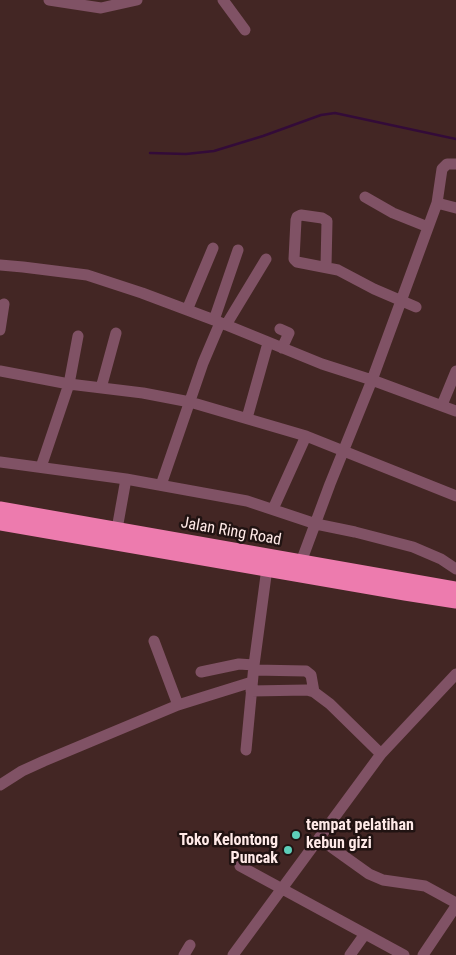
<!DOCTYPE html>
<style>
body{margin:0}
canvas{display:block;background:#432624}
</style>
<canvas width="456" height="955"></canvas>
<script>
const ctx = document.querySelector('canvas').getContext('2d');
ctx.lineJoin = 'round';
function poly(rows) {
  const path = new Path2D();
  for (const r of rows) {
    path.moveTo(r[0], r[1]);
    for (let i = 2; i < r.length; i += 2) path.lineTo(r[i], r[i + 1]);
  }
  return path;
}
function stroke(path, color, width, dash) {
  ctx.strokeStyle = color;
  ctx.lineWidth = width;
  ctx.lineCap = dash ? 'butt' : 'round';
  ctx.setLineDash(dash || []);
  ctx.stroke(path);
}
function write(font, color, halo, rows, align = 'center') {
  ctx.font = font + ' "Roboto Condensed",sans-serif';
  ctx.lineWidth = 5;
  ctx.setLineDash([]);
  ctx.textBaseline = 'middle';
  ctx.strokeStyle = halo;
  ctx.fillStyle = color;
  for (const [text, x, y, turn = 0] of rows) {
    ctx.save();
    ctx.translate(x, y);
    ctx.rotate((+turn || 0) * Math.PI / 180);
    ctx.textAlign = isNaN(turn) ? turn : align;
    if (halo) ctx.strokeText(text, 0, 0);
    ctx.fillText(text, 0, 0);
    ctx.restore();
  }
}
stroke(poly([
 [150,153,186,154,214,151,263,136,321,115,335,113,456,139]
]), '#330b38', 2.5);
stroke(poly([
 [49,0,101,8,137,0],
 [223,0,245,30],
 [365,197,393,213,428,227],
 [437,203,456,208],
 [0,265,23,267,87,275,142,293,214,320,322,364,372,380,456,411],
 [326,266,327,221,322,218,301,215,297,217,296,220,294,259,297,262,338,270,374,289,416,307],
 [187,310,213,248],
 [214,320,238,250],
 [226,325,266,259],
 [280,329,289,333,282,348],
 [0,330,4,304],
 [0,371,69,384,143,393,190,402,306,436,456,496],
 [101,388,116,333],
 [442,405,456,371],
 [247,418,268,343],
 [0,462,126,479,247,501,316,524,355,532,413,547,441,559,456,569],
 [41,467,69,384,78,336],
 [161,485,203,363,220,323],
 [273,509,306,436],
 [117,529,126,479],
 [301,562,330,484,372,380,437,203,442,169,447,164,456,164],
 [154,641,178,705],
 [254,670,306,671,311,675,314,692],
 [201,672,239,664,254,665],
 [251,691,307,690,314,692,330,704,381,754],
 [246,750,254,665,267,568],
 [0,785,22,771,44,761,178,705,252,682],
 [320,839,369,874,383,880,425,886,456,903],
 [240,866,404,955],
 [184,955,190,945],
 [233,955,381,754,456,674],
 [350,955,365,934],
 [423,955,456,906]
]), '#805265', 11);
stroke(poly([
 [0,509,456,589],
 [0,523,405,593,456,601]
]), '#ed7bae', 15);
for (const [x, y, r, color] of [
 [296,835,5,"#5dceb9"],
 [288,850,5,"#5dceb9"]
]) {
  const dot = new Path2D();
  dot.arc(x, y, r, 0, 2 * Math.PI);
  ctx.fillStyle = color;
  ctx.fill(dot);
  stroke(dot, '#211312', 2);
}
write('16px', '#ffeae8', '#211312', [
 ["Jalan Ring Road",231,532,10]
]);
write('bold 16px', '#ffeae8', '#211312', [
 ["tempat pelatihan",306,826],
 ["kebun gizi",306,844],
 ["Toko Kelontong",278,841,"right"],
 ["Puncak",278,859,"right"]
], 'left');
</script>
